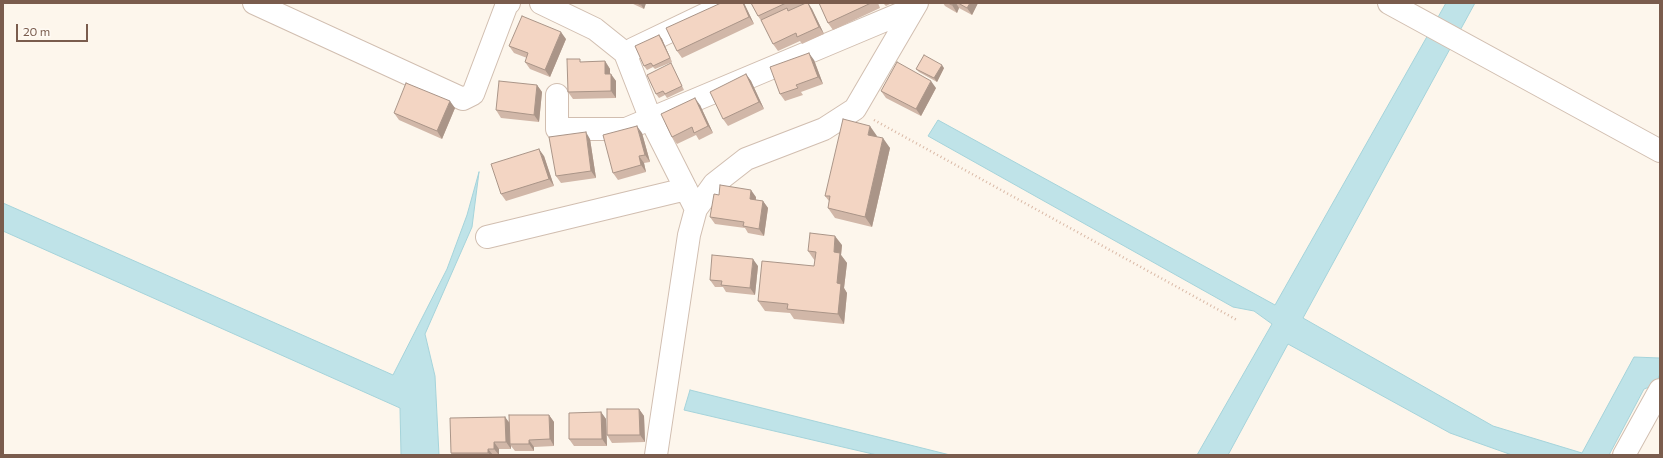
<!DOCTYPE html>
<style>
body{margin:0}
#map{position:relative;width:1663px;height:458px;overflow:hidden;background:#fdf6ec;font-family:Commissioner,sans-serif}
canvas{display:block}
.frame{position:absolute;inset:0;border:4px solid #7a5c4d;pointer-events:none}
.scale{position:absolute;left:16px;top:24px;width:72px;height:18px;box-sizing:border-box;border:2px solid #7a5c4d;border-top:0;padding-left:5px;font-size:12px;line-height:14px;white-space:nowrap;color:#7a5c4d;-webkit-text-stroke:3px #fffaf3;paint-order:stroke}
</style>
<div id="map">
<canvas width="1663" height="458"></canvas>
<div class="frame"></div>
<div class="scale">20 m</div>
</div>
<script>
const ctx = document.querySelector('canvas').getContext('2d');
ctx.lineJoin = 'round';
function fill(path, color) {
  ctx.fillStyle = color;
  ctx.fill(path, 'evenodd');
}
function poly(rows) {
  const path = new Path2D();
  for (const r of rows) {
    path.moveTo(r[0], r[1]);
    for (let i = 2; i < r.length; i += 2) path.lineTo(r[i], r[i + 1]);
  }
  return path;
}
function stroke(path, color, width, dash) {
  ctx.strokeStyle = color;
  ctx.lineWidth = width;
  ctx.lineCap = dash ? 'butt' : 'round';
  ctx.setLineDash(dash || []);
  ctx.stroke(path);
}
const water = poly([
 [1446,3,1475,3,1303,318,1493,426,1582,453,1634,357,1660,358,1660,374,1655,385,1644,389,1609,455,1512,455,1450,433,1288,344,1228,455,1197,455,1272,324,1254,311,1233,307,928,136,938,120,1275,305,1446,3],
 [479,172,472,227,425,334,435,376,439,455,401,455,400,408,3,231,3,203,393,375,447,269,467,215,479,172],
 [690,390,950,455,877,455,684,410,690,390]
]);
fill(water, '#bfe3e8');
stroke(water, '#a5d3da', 1);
const minor = poly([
 [254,3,463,99,473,94,507,4,509,3],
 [541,3,595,29,625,53,651,120,696,209],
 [1389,3,1660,151],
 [633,49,729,3],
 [557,95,557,129,626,129,914,8],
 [487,237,686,189],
 [656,455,689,235,696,209,714,184,746,159,824,129,855,109,917,3],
 [1624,455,1660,390]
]);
stroke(minor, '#d1beb0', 24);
stroke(poly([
 [874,120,1237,320]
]), '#d9b8a5', 2.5, [1, 3]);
stroke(minor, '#fff', 22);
fill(poly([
 [631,3,646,3,644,9],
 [721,3,744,3,754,24,682,58,677,51],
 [751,3,808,3,812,9,824,34,802,44,800,41,778,51,773,44,762,22,758,16],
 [819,3,878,3,880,8,833,30,828,23],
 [883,3,892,3,886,6],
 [943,3,978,3,972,15,959,8,957,13,945,6],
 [659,35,662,39,672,62,655,69,653,67,647,70,644,66],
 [566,39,550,77,530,69,525,62,527,58,514,53,509,46],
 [814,60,823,84,801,92,803,95,785,101,780,94],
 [605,61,610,69,610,74,616,81,616,98,573,99,568,92,582,62],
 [671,63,673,67,684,90,667,98,665,95,659,98,656,94],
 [944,68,937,82,919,72,916,69],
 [746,74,751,81,764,109,728,126,723,119],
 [537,85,542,92,539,122,501,118,496,110],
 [936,88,921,116,886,98,881,91],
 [700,105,713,133,699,140,696,135,677,144,672,137],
 [455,108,442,139,399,120,394,113],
 [642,133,650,162,644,163,646,172,618,180,613,173],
 [877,136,877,137,890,148,872,227,835,218,828,208,829,201,825,196],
 [590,139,596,178,561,183,556,176],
 [544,156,554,186,506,201,501,194],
 [719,195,756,197,756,200,763,201,768,208,764,236,748,233,745,228,715,224,710,217],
 [842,245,841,255,847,263,844,288,847,293,844,324,794,319,790,313,765,311,758,301,814,266,815,261,808,251],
 [758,266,755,295,726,292,723,287,715,287,710,280],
 [639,409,644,416,645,442,612,443,607,435],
 [601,412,606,419,607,446,574,446,569,439],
 [549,415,554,422,554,446,534,447,534,451,515,451,511,446,511,449,499,449,499,455,452,455,451,453,505,417,509,422]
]), '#d1b7a8');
fill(poly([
 [642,3,646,3,644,9,641,5],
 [743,3,744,3,754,24,749,17],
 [808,3,812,9,824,34,819,27],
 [953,3,956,3,959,8,957,13,952,5],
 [970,3,978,3,972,15,967,8],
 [561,32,566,39,550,77,545,70],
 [659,35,662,39,672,62,670,58],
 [809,53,814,60,823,84,818,77],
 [605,61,610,69,610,81,605,74],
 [942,65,944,68,937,82,934,78],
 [611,74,616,81,616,98,611,91],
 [746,74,751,81,764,109,759,102],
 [931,81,936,88,921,116,916,109],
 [537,85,542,92,539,122,534,115],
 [695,98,700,105,713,133,708,126],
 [450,101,455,108,442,139,437,131],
 [637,126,642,133,650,162,645,155],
 [870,126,877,136,875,145,868,135],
 [586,132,590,139,596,178,591,171],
 [883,138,890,148,872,227,865,217],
 [539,149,544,156,554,186,549,179],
 [639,156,644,163,646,172,641,165],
 [751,190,756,197,755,206,750,199],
 [763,201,768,208,764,236,759,229],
 [835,236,842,245,841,255,847,263,844,288,847,293,844,324,838,314,837,283,834,252],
 [753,259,758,266,755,295,750,288],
 [639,409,644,416,645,442,640,435],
 [601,412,606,419,607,446,602,439],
 [549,415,554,422,554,446,550,439],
 [505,417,510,424,510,444,511,446,511,449,506,442],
 [529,440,534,447,534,451,529,444],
 [494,442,499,449,499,455,494,449],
 [488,449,493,455,490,455,488,453]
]), '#aa9588');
const building = poly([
 [637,3,642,3,641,5,637,3],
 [721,3,743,3,749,17,677,51,666,28,721,3],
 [751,3,786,3,758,16,751,3],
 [806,3,808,3,819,27,797,37,796,33,773,44,761,20,787,8,788,11,806,3],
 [819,3,871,3,828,23,819,3],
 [948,3,953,3,952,5,948,3],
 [958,3,970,3,967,8,958,3],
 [522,16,561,32,545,70,525,62,528,53,509,46,522,16],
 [659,35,670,58,653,66,651,63,644,66,635,46,659,35],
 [809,53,818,77,796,85,798,88,780,94,770,67,809,53],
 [924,55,942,65,934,78,916,69,924,55],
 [567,59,580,59,580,62,605,61,605,74,611,74,611,91,568,92,567,59],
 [897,62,931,81,916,109,881,91,897,62],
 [671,63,682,86,665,94,663,91,656,94,647,75,671,63],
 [746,74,759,102,723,119,710,92,746,74],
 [499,81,537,85,534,115,496,110,499,81],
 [406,83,450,101,437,131,394,113,406,83],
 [695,98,708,126,694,133,692,127,672,137,661,114,695,98],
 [843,119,870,126,868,135,883,138,865,217,828,208,830,196,825,196,843,119],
 [637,126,645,155,639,156,641,165,613,173,603,135,637,126],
 [586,132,591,171,556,176,549,137,586,132],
 [539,149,549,179,501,194,491,164,539,149],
 [720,185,751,190,750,199,763,201,759,229,743,226,744,222,710,217,714,194,719,195,720,185],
 [810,233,835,236,834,252,840,253,837,283,841,284,838,314,787,309,788,304,758,301,762,261,814,266,816,252,808,251,810,233],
 [712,255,753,259,750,288,721,285,722,281,710,280,712,255],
 [607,409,639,409,640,435,607,435,607,409],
 [601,412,602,439,569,439,569,413,601,412],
 [509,415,549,415,550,439,529,440,529,444,510,444,509,415],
 [505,417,506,442,494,442,494,449,488,449,488,453,451,453,450,418,505,417]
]);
fill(building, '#f3d5c3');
stroke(building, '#aa9588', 1);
</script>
